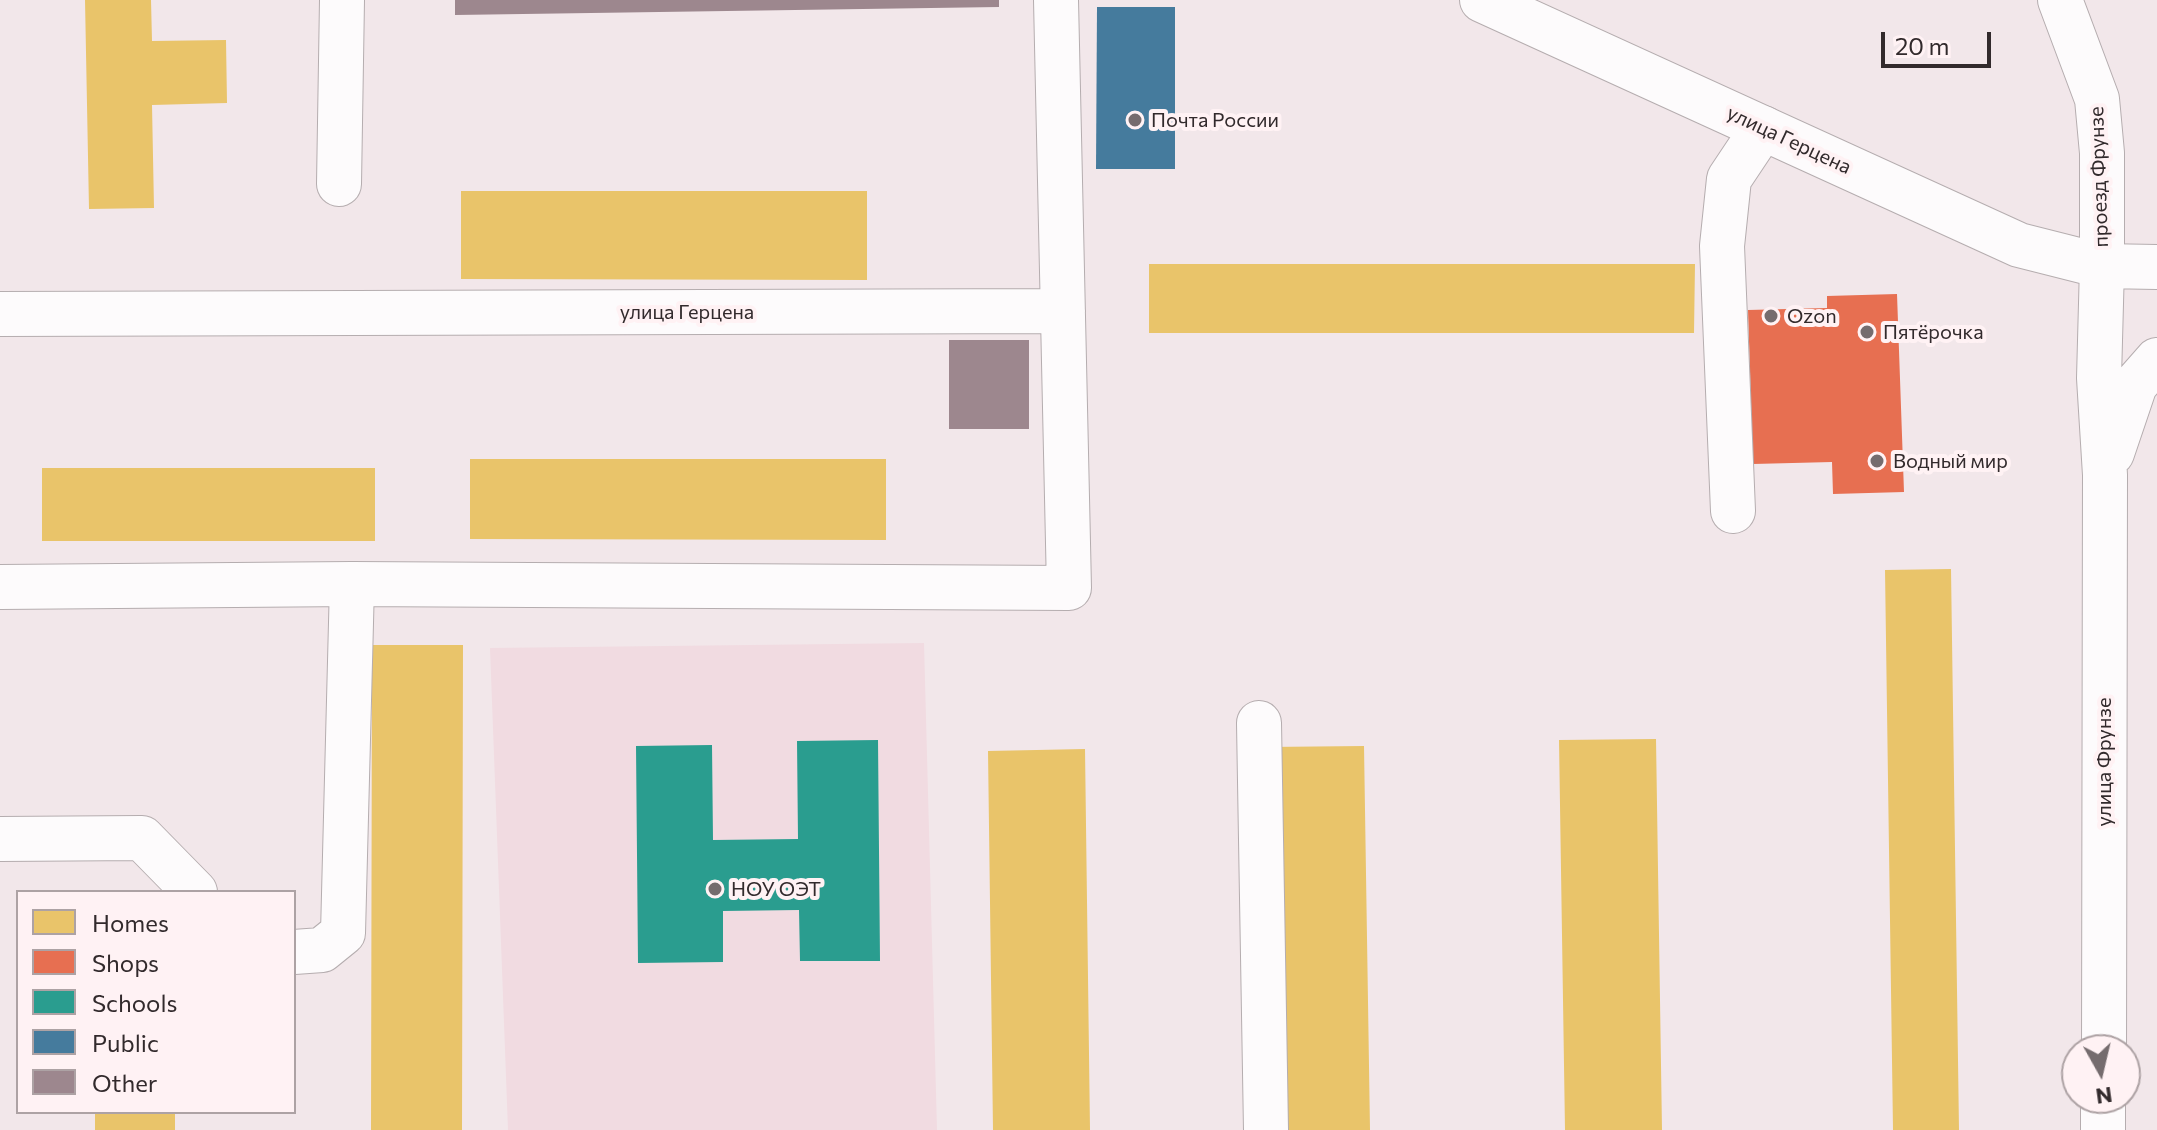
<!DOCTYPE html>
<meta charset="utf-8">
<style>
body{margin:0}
#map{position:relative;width:2157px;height:1130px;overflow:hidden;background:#f2e7ea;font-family:Commissioner,sans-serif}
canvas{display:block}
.legend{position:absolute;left:16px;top:890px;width:280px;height:224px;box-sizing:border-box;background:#fff2f4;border:2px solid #ada2a4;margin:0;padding:10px 14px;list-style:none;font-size:24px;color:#322a2c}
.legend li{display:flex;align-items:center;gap:16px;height:40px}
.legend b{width:40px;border:2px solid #ada2a4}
.north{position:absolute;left:2061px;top:1034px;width:80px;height:80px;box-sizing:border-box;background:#fff2f4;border:2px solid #ada2a4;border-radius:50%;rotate:172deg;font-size:22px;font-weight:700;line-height:32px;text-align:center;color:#322a2c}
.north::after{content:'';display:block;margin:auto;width:28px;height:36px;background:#756c6e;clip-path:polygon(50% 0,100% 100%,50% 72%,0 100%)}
.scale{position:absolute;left:1881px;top:32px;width:110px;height:36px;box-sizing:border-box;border:4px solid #322a2c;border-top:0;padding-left:10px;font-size:24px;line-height:28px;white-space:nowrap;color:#322a2c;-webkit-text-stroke:6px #fff2f4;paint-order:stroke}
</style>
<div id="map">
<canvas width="2157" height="1130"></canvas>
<ul class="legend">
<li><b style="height:22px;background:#e9c46a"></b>Homes</li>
<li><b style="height:22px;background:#e76f51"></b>Shops</li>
<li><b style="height:22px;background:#2a9d8f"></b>Schools</li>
<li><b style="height:22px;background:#457b9d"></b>Public</li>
<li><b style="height:22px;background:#9d878e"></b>Other</li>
</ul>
<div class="north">N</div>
<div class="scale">20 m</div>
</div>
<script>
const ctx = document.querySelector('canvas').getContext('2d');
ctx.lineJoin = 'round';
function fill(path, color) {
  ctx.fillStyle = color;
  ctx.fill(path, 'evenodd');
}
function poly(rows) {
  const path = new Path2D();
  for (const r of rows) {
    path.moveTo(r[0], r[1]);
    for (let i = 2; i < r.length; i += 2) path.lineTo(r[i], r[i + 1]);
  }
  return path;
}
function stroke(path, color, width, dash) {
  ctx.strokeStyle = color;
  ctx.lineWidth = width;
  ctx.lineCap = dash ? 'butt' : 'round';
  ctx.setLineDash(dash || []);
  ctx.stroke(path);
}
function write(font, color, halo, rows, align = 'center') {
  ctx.font = font + ' Commissioner,sans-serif';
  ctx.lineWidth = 8;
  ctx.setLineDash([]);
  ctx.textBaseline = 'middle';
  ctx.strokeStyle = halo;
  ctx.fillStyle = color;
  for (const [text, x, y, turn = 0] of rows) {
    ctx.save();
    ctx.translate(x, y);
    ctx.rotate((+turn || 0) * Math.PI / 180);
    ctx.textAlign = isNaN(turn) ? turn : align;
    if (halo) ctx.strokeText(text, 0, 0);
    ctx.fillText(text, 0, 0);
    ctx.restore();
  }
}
fill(poly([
 [924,643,937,1130,508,1130,490,648]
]), '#f1dbe1');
fill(poly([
 [85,0,151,0,152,41,226,40,227,103,152,105,154,208,89,209],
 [461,191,867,191,867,280,461,279],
 [1149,264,1695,264,1694,333,1149,333],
 [470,459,886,459,886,540,470,539],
 [42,468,375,468,375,541,42,541],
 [1951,569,1959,1130,1893,1130,1885,570],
 [372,645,463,645,462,1130,371,1130],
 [1656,739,1662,1130,1565,1130,1559,740],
 [1364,746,1370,1130,1273,1130,1267,747],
 [1085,749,1090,1130,993,1130,988,751],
 [95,1112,175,1112,175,1130,95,1130]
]), '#e9c46a');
fill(poly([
 [1897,294,1904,492,1833,494,1832,462,1753,464,1748,310,1827,308,1827,296]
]), '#e76f51');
fill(poly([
 [878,740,880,961,800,961,799,910,723,911,723,962,638,963,636,746,712,745,713,840,798,839,797,741]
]), '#2a9d8f');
fill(poly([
 [1097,7,1175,7,1175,169,1096,169]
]), '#457b9d');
fill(poly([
 [455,0,999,0,999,7,455,15],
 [949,340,1029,340,1029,429,949,429]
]), '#9d878e');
const minor = poly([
 [2060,0,2097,99,2102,153,2102,266],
 [339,184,342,0],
 [0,314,1063,311],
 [1733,511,1722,246,1729,179,1763,128],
 [0,587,352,584,1069,588,1056,0],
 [1259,723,1266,1130],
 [0,839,142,838,195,892],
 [294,952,322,950,343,933,352,584]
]);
const major = poly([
 [1482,0,2019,245,2102,266,2157,267],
 [2102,266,2099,378,2105,475,2104,1050],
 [2112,453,2135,385,2157,360],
 [2103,1130,2103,1098]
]);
stroke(minor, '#b5adaf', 46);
stroke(major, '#b5adaf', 46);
stroke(minor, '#fdfbfc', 44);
stroke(major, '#fdfbfc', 44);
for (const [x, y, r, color] of [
 [1135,120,8,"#756c6e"],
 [1771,316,8,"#756c6e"],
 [1867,332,8,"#756c6e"],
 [1877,461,8,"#756c6e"],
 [715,889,8,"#756c6e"]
]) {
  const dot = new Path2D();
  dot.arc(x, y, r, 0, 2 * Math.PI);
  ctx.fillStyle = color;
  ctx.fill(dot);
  stroke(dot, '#fff2f4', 3);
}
write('20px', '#322a2c', '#fff2f4', [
 ["Почта России",1151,120],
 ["Ozon",1787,316],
 ["Пятёрочка",1883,332],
 ["Водный мир",1893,461],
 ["НОУ ОЭТ",731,889]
], 'left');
write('20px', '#322a2c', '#fff2f4', [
 ["улица Герцена",1789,140,25],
 ["проезд Фрунзе",2099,177,-92],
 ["улица Герцена",687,312],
 ["улица Фрунзе",2104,762,-90]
]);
</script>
